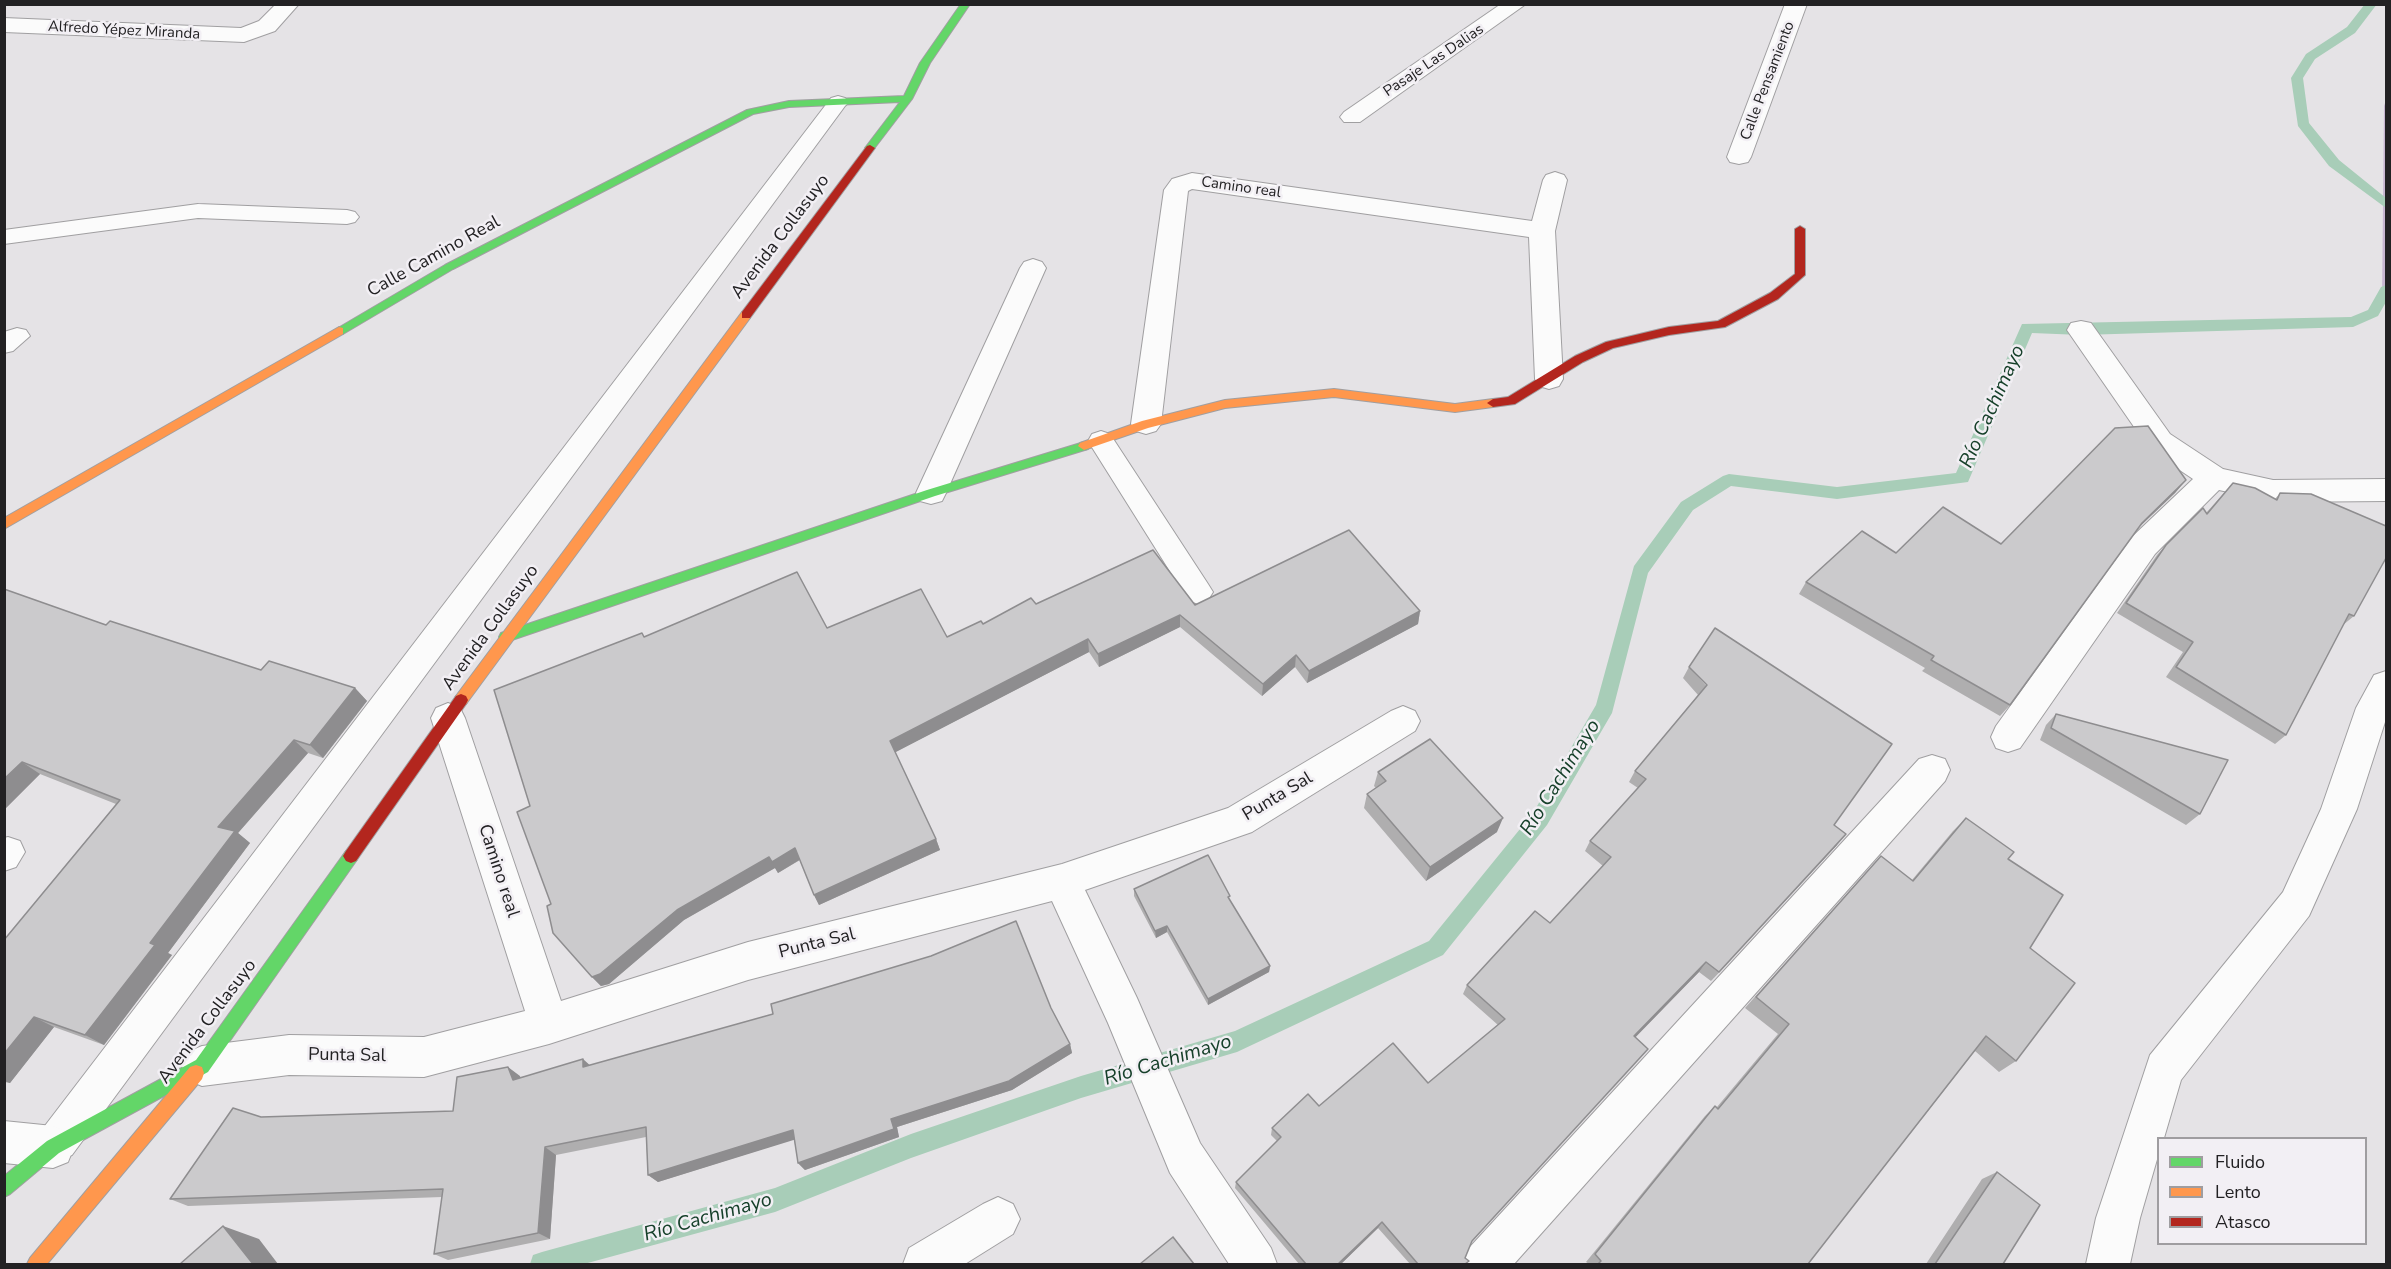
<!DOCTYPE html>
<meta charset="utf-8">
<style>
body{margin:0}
#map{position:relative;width:2391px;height:1269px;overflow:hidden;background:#e5e3e6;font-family:"Nunito Sans",sans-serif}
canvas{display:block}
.frame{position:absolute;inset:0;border:6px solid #222123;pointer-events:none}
.legend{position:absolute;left:2157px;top:1137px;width:210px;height:108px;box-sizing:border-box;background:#f2eff4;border:2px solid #9f9da0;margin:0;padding:8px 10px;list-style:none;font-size:18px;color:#222123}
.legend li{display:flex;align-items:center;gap:12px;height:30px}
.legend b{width:30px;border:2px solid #9f9da0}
</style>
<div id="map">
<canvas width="2391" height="1269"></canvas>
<div class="frame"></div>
<ul class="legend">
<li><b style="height:8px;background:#63d668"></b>Fluido</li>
<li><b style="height:8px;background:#ff974d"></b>Lento</li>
<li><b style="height:8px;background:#b3261e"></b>Atasco</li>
</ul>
</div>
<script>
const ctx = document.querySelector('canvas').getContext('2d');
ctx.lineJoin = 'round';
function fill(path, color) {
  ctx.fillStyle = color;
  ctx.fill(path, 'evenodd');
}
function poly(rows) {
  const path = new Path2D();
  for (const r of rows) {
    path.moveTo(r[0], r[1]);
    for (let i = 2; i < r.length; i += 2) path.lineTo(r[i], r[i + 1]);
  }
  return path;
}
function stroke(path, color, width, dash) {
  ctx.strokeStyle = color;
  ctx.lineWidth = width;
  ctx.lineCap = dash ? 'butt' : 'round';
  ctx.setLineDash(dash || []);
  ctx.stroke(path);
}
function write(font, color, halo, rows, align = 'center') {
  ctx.font = font + ' "Nunito Sans",sans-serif';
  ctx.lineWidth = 5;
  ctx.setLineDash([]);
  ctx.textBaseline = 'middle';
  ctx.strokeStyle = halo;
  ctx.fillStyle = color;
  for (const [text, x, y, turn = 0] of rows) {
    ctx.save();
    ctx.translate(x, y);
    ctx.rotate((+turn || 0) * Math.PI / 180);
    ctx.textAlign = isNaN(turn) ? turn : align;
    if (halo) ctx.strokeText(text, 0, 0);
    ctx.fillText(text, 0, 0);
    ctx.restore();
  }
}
fill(poly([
 [2386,100,2386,303,2382,302,2384,106]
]), '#c7b6d1');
fill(poly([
 [2365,4,2377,4,2355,33,2315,59,2303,78,2309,123,2339,160,2386,198,2386,208,2329,166,2298,126,2291,78,2306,54,2347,27,2365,4],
 [2386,285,2386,302,2378,316,2353,327,2081,335,2032,333,1968,482,1837,499,1731,486,1693,510,1648,573,1612,713,1547,825,1443,955,1237,1052,1081,1098,911,1158,775,1212,584,1264,530,1264,533,1255,542,1252,775,1188,911,1134,1081,1076,1235,1031,1429,941,1533,813,1596,705,1634,566,1681,502,1723,476,1729,474,1837,487,1956,473,2022,324,2351,317,2368,310,2381,287,2386,285]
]), '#a8cdb8');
const lane = poly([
 [838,96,845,98,849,102,845,106,72,1155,58,1160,44,1155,39,1141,44,1127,831,98,838,96],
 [198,204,347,210,355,212,359,217,355,222,347,224,198,218,4,244,4,230,198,204],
 [17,328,26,330,30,336,13,351,4,353,4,332,17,328],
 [1101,431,1110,434,1208,584,1213,592,1208,600,1198,604,1188,600,1088,441,1092,434,1101,431],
 [8,837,20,841,25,852,16,867,4,871,4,838,8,837]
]);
const street = poly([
 [276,4,299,4,275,31,244,42,4,32,4,18,241,28,259,21,276,4],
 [1501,4,1526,4,1360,122,1344,122,1340,117,1344,112,1501,4],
 [1785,4,1807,4,1751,157,1748,162,1739,164,1730,162,1727,157,1785,4],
 [1555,172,1564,175,1567,180,1555,231,1563,379,1559,386,1549,389,1539,386,1535,379,1529,237,1192,189,1188,191,1161,424,1156,431,1146,434,1136,431,1131,424,1164,190,1172,179,1192,173,1532,221,1543,180,1546,175,1555,172],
 [1033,259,1042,262,1046,268,946,493,942,501,931,504,920,501,916,493,1020,268,1024,262,1033,259],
 [2081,321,2091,323,2170,434,2223,469,2273,480,2386,479,2386,501,2273,502,2219,490,2155,554,2020,748,2008,752,1996,748,1991,737,1996,726,2133,536,2193,479,2150,450,2067,330,2071,323,2081,321],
 [2386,671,2386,719,2357,809,2309,916,2181,1080,2164,1138,2158,1138,2158,1156,2140,1218,2130,1264,2086,1264,2096,1218,2150,1055,2283,892,2321,809,2356,708,2374,675,2386,671],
 [448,703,460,708,465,718,561,1001,748,942,1062,864,1228,808,1391,711,1403,706,1415,711,1420,721,1415,731,1252,832,1085,890,1137,998,1200,1143,1271,1248,1277,1264,1229,1264,1170,1173,1108,1023,1052,901,748,980,549,1044,424,1077,289,1075,202,1086,188,1080,182,1066,188,1052,202,1046,289,1035,424,1037,525,1011,431,718,436,708,448,703],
 [1932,755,1945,759,1950,770,1945,781,1514,1264,1463,1264,1469,1248,1919,759,1932,755],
 [4,1121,53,1126,68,1132,74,1147,68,1162,53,1168,4,1163,4,1121],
 [998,1197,1013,1204,1020,1219,1013,1234,965,1264,903,1264,909,1248,983,1204,998,1197]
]);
const fast = poly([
 [961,4,970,4,930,63,912,99,873,150,865,148,900,102,789,107,753,114,453,269,343,334,335,334,333,331,445,265,747,110,789,101,904,96,920,63,961,4],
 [1084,442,1090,446,1088,449,935,496,506,642,501,641,499,637,501,633,927,490,1084,442],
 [351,849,356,851,359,856,356,861,208,1072,59,1153,10,1194,4,1197,4,1176,47,1141,196,1060,346,851,351,849]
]);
const slow = poly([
 [746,311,750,312,750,318,466,704,461,706,456,704,454,700,456,696,742,312,746,311],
 [339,327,343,328,343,334,4,529,4,518,339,327],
 [1334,389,1455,404,1493,399,1499,403,1493,407,1455,412,1334,397,1225,408,1148,428,1084,450,1078,446,1080,443,1142,421,1225,400,1334,389],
 [196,1065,202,1067,204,1073,202,1079,47,1264,27,1264,30,1258,190,1067,196,1065]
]);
const jam = poly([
 [870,145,875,148,750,318,742,318,742,312,867,146,870,145],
 [1800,226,1805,229,1805,275,1778,299,1725,327,1669,335,1613,348,1583,362,1515,404,1493,407,1487,403,1493,399,1508,397,1575,356,1606,342,1669,327,1718,321,1770,293,1795,274,1795,229,1800,226],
 [461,694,466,696,468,700,466,704,356,861,351,863,346,861,343,856,346,851,456,696,461,694]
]);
stroke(lane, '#a09fa1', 2);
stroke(street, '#a09fa1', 2);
stroke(fast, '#a09fa1', 2);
stroke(slow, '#a09fa1', 2);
stroke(jam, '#a09fa1', 2);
fill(lane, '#fbfbfb');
fill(street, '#fbfbfb');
fill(fast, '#63d668');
fill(slow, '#ff974d');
fill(jam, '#b3261e');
fill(poly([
 [2186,480,2175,493,2137,529,2010,705,2000,716,1922,671,1925,668,1799,594,1806,582,1896,553,2001,544],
 [2233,483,2275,499,2280,493,2354,616,2343,625,2286,735,2275,744,2166,677,2183,652,2117,613,2157,555,2166,545,2206,513],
 [4,589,106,625,261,670,355,688,367,701,323,758,308,753,238,833,250,843,168,953,172,955,104,1045,54,1027,10,1083,4,1082,4,940,116,804,40,774,4,810],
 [1036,604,1195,605,1420,611,1418,624,1307,683,1295,667,1262,696,1180,627,1099,667,1089,652,895,752,936,839,940,850,819,905,814,895,800,860,778,873,775,868,684,920,609,984,601,986,592,977,551,904,530,806,644,637,827,628,947,637],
 [1689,667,1834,825,1837,845,1711,981,1699,972,1635,1037,1648,1049,1471,1242,1465,1258,1466,1264,1410,1264,1378,1228,1341,1264,1299,1264,1235,1188,1236,1182,1277,1141,1271,1135,1272,1128,1319,1106,1428,1083,1498,1025,1463,994,1467,985,1550,923,1603,866,1585,851,1590,841,1638,788,1629,782,1635,771,1698,695,1683,678],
 [2056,714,2200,814,2186,825,2040,740,2046,725],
 [1378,772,1497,832,1426,881,1364,808,1367,794,1376,788,1374,786],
 [1966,818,2008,859,2030,948,2016,1061,1999,1072,1975,1051,1808,1264,1589,1264,1586,1262,1705,1116,1715,1106,1717,1107,1778,1034,1745,1008,1869,869,1912,880,1953,831],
 [1134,889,1230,900,1270,966,1269,972,1208,1005,1167,932,1156,938,1134,896],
 [1051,1008,1070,1044,1072,1053,1012,1090,897,1127,899,1137,805,1170,798,1163,794,1139,658,1182,648,1175,646,1137,556,1155,550,1239,448,1260,434,1254,442,1197,188,1206,170,1199,261,1117,453,1111,520,1076,520,1078,590,1065],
 [1997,1172,2003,1264,1926,1264,1982,1179]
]), '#afaeaf');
fill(poly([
 [2186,480,2175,493,2131,535,2142,523],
 [1420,611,1418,624,1307,683,1309,671],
 [1180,615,1180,627,1099,667,1098,654],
 [1088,639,1089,652,894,753,890,741],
 [1296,655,1295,667,1262,696,1263,684],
 [355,688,367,701,323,758,310,745],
 [294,740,308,753,238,833,250,843,168,953,172,955,104,1045,85,1035,150,943,218,827],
 [22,762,40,774,4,810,4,779],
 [1503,818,1497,832,1426,881,1430,867],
 [1846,834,1837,845,1711,981,1719,972],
 [936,839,940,850,819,905,814,895],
 [795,848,801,859,778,873,775,868,684,920,609,984,601,986,592,977,677,910,769,857],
 [1167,926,1167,932,1156,938,1155,931],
 [1706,962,1699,972,1628,1045,1634,1036],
 [1270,966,1269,972,1208,1005,1208,999],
 [34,1017,54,1027,10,1083,4,1081,4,1054],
 [1070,1044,1072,1053,1012,1090,897,1127,899,1137,805,1170,798,1163,891,1119],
 [583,1059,593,1068,583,1067],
 [508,1067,520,1076,524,1089,513,1080],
 [793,1130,800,1138,658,1182,648,1175],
 [545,1147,556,1155,550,1239,538,1233],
 [1382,1222,1378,1228,1341,1264,1338,1264],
 [223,1226,259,1239,278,1264,253,1264]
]), '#8e8d8f');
const building = poly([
 [2148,426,2186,480,2142,523,2010,705,1931,660,1934,656,1806,582,1862,531,1896,553,1943,507,2001,544,2115,428,2148,426],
 [2233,483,2255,488,2277,500,2280,493,2311,494,2386,526,2386,558,2354,616,2349,614,2286,735,2176,667,2193,642,2126,603,2166,545,2203,508,2207,514,2233,483],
 [1349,530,1420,611,1309,671,1296,655,1263,684,1180,615,1098,654,1088,639,890,741,936,839,814,895,795,848,772,862,769,857,677,910,600,974,592,977,553,933,547,906,551,904,517,812,530,806,494,690,642,633,644,637,797,572,827,628,921,589,947,637,981,621,983,624,1031,598,1036,604,1153,550,1195,605,1349,530],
 [4,589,106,625,110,621,261,670,269,661,355,688,310,745,294,740,218,827,235,831,150,943,155,945,85,1035,34,1017,4,1054,4,940,120,800,22,762,4,779,4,589],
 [1715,628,1892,744,1834,825,1846,834,1719,972,1706,962,1634,1036,1648,1049,1472,1241,1465,1258,1469,1261,1465,1264,1418,1264,1382,1222,1338,1264,1306,1264,1236,1182,1281,1137,1272,1128,1308,1094,1319,1106,1393,1043,1428,1083,1505,1019,1467,985,1535,911,1550,923,1611,857,1590,841,1646,779,1635,771,1707,685,1689,667,1715,628],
 [2056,714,2228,760,2200,814,2051,728,2056,714],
 [1430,739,1503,818,1430,867,1367,794,1386,781,1378,772,1430,739],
 [1966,818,2014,852,2008,859,2063,895,2030,948,2075,983,2016,1061,1986,1036,1808,1264,1598,1264,1601,1261,1595,1254,1715,1106,1718,1109,1789,1024,1756,997,1881,856,1913,881,1966,818],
 [1208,855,1230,896,1228,897,1270,966,1208,999,1167,926,1155,931,1134,889,1208,855],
 [1016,921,1051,1008,1070,1044,1009,1081,891,1119,894,1129,798,1163,793,1130,648,1175,646,1127,545,1147,538,1233,434,1254,443,1189,170,1199,233,1108,261,1117,453,1111,457,1077,508,1067,513,1080,583,1059,583,1067,773,1014,771,1004,931,956,1016,921],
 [1997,1172,2040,1205,2003,1264,1935,1264,1997,1172],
 [223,1226,253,1264,180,1264,223,1226],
 [1173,1237,1194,1264,1140,1264,1173,1237]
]);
fill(building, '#cbcacc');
stroke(building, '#8e8d8f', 1.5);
write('15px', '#222123', '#f2eff4', [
 ["Alfredo Yépez Miranda",124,31,3],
 ["Pasaje Las Dalias",1434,61,-34],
 ["Calle Pensamiento",1768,81,-69],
 ["Camino real",1241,188,8]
]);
write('18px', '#222123', '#f2eff4', [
 ["Avenida Collasuyo",781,237,-53],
 ["Calle Camino Real",434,257,-29],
 ["Avenida Collasuyo",491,628,-54],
 ["Punta Sal",1278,797,-31],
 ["Camino real",498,871,72],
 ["Punta Sal",817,944,-14],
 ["Avenida Collasuyo",208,1022,-53],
 ["Punta Sal",347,1056,1]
]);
write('italic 20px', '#16402a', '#f2eff4', [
 ["Río Cachimayo",1993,407,-66],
 ["Río Cachimayo",1561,778,-58],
 ["Río Cachimayo",1168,1061,-17],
 ["Río Cachimayo",708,1218,-16]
]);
</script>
